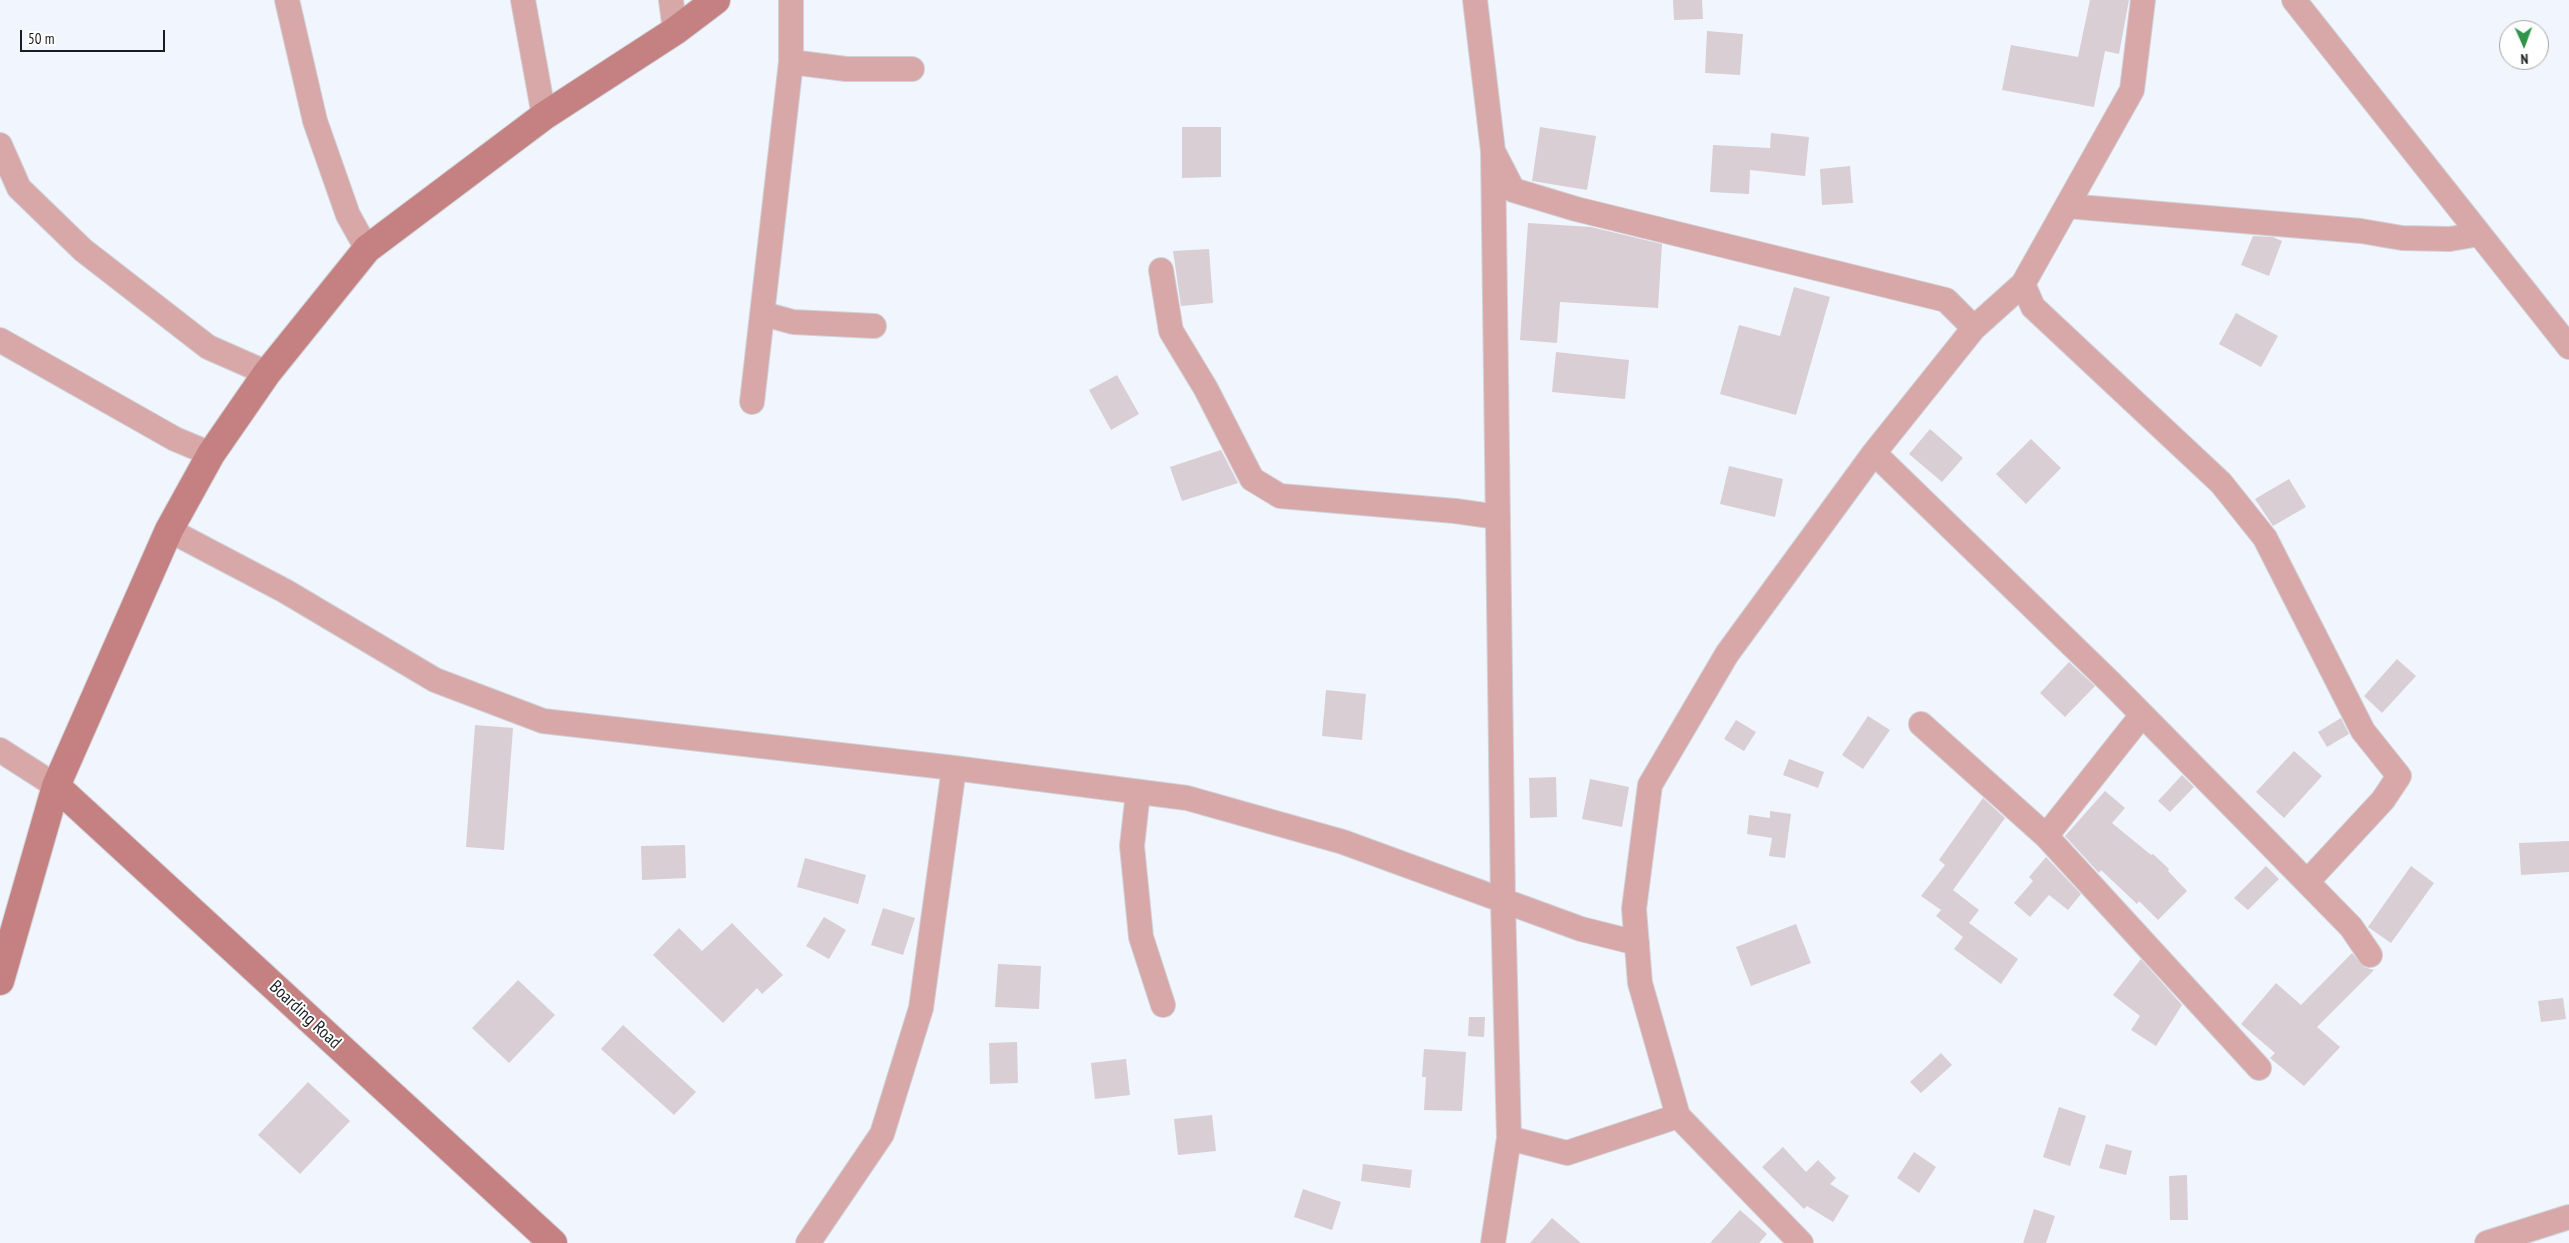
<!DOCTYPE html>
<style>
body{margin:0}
#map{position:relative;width:2569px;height:1243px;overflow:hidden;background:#f1f5fe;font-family:"PT Sans Narrow",sans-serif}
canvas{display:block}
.north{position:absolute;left:2499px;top:20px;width:50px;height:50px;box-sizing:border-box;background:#fff;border:1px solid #a3a4a5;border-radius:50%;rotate:178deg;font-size:14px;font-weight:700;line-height:20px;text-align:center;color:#1a1c1f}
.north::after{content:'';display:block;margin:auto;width:18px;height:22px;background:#2f954b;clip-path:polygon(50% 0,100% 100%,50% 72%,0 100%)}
.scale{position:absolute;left:20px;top:30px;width:145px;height:22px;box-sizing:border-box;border:2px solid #1a1c1f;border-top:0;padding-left:6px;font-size:15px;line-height:18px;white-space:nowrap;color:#1a1c1f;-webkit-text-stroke:4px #fff;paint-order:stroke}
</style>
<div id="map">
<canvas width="2569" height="1243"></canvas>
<div class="north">N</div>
<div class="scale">50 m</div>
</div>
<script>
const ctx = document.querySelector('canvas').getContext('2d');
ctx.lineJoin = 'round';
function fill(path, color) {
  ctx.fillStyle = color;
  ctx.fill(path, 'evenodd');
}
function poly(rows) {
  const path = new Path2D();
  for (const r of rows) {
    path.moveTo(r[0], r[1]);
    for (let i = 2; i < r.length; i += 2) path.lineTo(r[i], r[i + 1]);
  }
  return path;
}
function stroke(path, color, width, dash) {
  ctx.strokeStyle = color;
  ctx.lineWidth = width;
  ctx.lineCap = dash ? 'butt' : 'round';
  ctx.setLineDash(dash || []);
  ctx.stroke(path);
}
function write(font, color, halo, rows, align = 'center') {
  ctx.font = font + ' "PT Sans Narrow",sans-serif';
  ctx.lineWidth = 4;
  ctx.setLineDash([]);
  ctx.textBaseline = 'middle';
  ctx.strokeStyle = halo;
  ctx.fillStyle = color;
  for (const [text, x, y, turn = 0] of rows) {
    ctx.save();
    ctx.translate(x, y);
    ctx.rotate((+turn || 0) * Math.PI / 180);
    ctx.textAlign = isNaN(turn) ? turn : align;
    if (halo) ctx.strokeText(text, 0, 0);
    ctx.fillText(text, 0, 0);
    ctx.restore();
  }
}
fill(poly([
 [1673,0,1702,0,1703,19,1674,20],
 [2090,0,2129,0,2119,54,2105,51,2094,107,2002,90,2011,45,2078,57],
 [1707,31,1743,34,1740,75,1705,73],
 [1182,127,1221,127,1221,177,1182,178],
 [1540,127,1596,136,1587,190,1532,181],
 [1771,133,1809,137,1805,176,1750,170,1749,194,1710,192,1713,145,1770,148],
 [1850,166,1853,203,1822,205,1820,169],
 [1528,223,1591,227,1662,244,1658,308,1560,302,1557,343,1520,340],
 [2253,236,2273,237,2282,241,2269,276,2241,265],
 [1209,249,1213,303,1181,306,1173,251],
 [1794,287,1830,297,1796,415,1720,394,1739,325,1780,336],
 [2236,313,2278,336,2261,367,2219,344],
 [1556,352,1629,360,1625,399,1552,392],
 [1117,375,1139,414,1111,430,1089,390],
 [1930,429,1963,458,1942,482,1909,454],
 [2031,439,2061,468,2026,504,1996,474],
 [1221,450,1238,483,1182,501,1170,467],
 [1729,466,1783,479,1775,517,1720,504],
 [2289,479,2306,507,2273,526,2255,499],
 [2397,659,2416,676,2382,713,2364,696],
 [2069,662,2095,686,2065,717,2040,693],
 [1326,690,1366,694,1362,740,1322,736],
 [1868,716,1890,730,1863,769,1842,755],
 [2341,718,2349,734,2327,747,2318,732],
 [1736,720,1756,732,1744,751,1724,739],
 [475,725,513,728,504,850,466,847],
 [2294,751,2322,776,2284,818,2256,792],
 [1789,759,1824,772,1818,788,1783,775],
 [2182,775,2194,787,2170,812,2158,801],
 [1556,777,1557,817,1530,818,1529,778],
 [1590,779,1629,787,1622,827,1582,819],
 [2105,791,2125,808,2112,823,2151,855,2153,854,2169,869,2168,871,2187,891,2158,920,2139,901,2137,904,2101,870,2099,873,2065,836],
 [1983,798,2005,818,1953,890,1979,910,1969,923,2018,959,2001,984,1954,949,1963,937,1936,916,1941,910,1921,896,1945,865,1939,860],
 [1770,811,1791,814,1785,858,1769,856,1772,838,1747,834,1749,815,1770,818],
 [2569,841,2569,872,2521,875,2519,843],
 [685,845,686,878,642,880,641,846],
 [2046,857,2081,894,2068,910,2049,895,2030,917,2014,903,2033,881,2029,877],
 [805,858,866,875,858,904,797,887],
 [2266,866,2279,879,2248,910,2234,898],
 [2411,866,2434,883,2391,943,2368,927],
 [883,908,915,918,903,955,871,945],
 [824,917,846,930,829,959,806,946],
 [732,923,783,975,762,994,757,988,723,1023,653,955,679,928,702,951],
 [1796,924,1811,963,1751,986,1736,947],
 [2352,953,2364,967,2374,970,2317,1027,2340,1047,2304,1086,2270,1058,2275,1053,2241,1024,2276,983,2301,1005],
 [2141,959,2182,1005,2156,1046,2131,1030,2140,1016,2113,995],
 [998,964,1041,966,1039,1009,995,1007],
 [518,980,555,1015,509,1063,472,1028],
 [2563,998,2566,1019,2541,1022,2538,1001],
 [1469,1017,1485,1017,1484,1037,1468,1036],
 [623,1025,696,1092,674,1115,601,1049],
 [1017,1042,1018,1083,990,1084,989,1043],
 [1424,1049,1466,1052,1462,1111,1424,1110,1426,1077,1422,1077],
 [1941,1053,1952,1065,1921,1093,1910,1082],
 [1126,1059,1130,1095,1095,1099,1091,1063],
 [308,1082,350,1121,300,1174,258,1135],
 [2059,1107,2086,1116,2070,1166,2043,1157],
 [1212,1115,1216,1151,1178,1155,1174,1119],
 [2106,1144,2132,1151,2126,1175,2099,1168],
 [1783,1147,1806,1172,1818,1160,1836,1178,1830,1184,1849,1196,1833,1222,1807,1206,1804,1209,1762,1167],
 [1914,1152,1936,1167,1919,1193,1897,1178],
 [1363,1164,1412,1170,1410,1188,1361,1181],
 [2187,1175,2188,1220,2170,1220,2169,1176],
 [1303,1189,1341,1202,1332,1230,1294,1217],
 [2034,1209,2055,1216,2046,1243,2023,1243],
 [1740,1210,1767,1234,1759,1243,1710,1243],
 [1552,1218,1581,1243,1530,1243]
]), '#d9ced4');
const minor = poly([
 [287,0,315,121,348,215,367,249],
 [523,0,544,116],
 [671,0,675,31],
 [1475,0,1493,151,1503,902,1509,1138,1493,1243],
 [2294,0,2569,347],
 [791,62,846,69,912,69],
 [0,145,19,188,83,250,208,347,267,373],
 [1495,155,1513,190,1576,209,1946,300,1974,328],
 [2067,206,2361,231,2402,238,2450,239,2479,234],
 [1161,270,1171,331,1206,389,1252,479,1280,496,1455,511,1498,517],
 [2023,284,2033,307,2221,483,2265,538,2363,731,2399,776,2383,800,2307,882],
 [764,314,793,322,874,326],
 [0,340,175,439,211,454],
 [752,402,791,62,791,0],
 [1874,453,2112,684,2257,831,2351,927,2370,955],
 [169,530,285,591,435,680,543,721,954,768,1187,798,1343,842,1581,929,1637,943],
 [2142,715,2046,836,2259,1068],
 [1921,724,2046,836],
 [0,750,56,786],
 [1138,792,1132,846,1141,937,1163,1005],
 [1509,1138,1567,1153,1678,1116],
 [808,1243,882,1134,921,1008,954,768],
 [1801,1243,1678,1116,1640,983,1634,909,1650,785,1727,654,1874,453,1974,328,2023,284,2132,90,2143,0],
 [2487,1243,2569,1217]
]);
const secondary = poly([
 [56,786,553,1243],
 [0,981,56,786,169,530,211,454,267,373,367,249,544,116,675,31,716,0]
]);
stroke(minor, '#cfd2da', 26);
stroke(secondary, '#cfd2da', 30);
stroke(minor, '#d7a8a7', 24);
stroke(secondary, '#c58182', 28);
write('18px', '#1a1c1f', '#fff', [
 ["Boarding Road",305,1015,43]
]);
</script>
